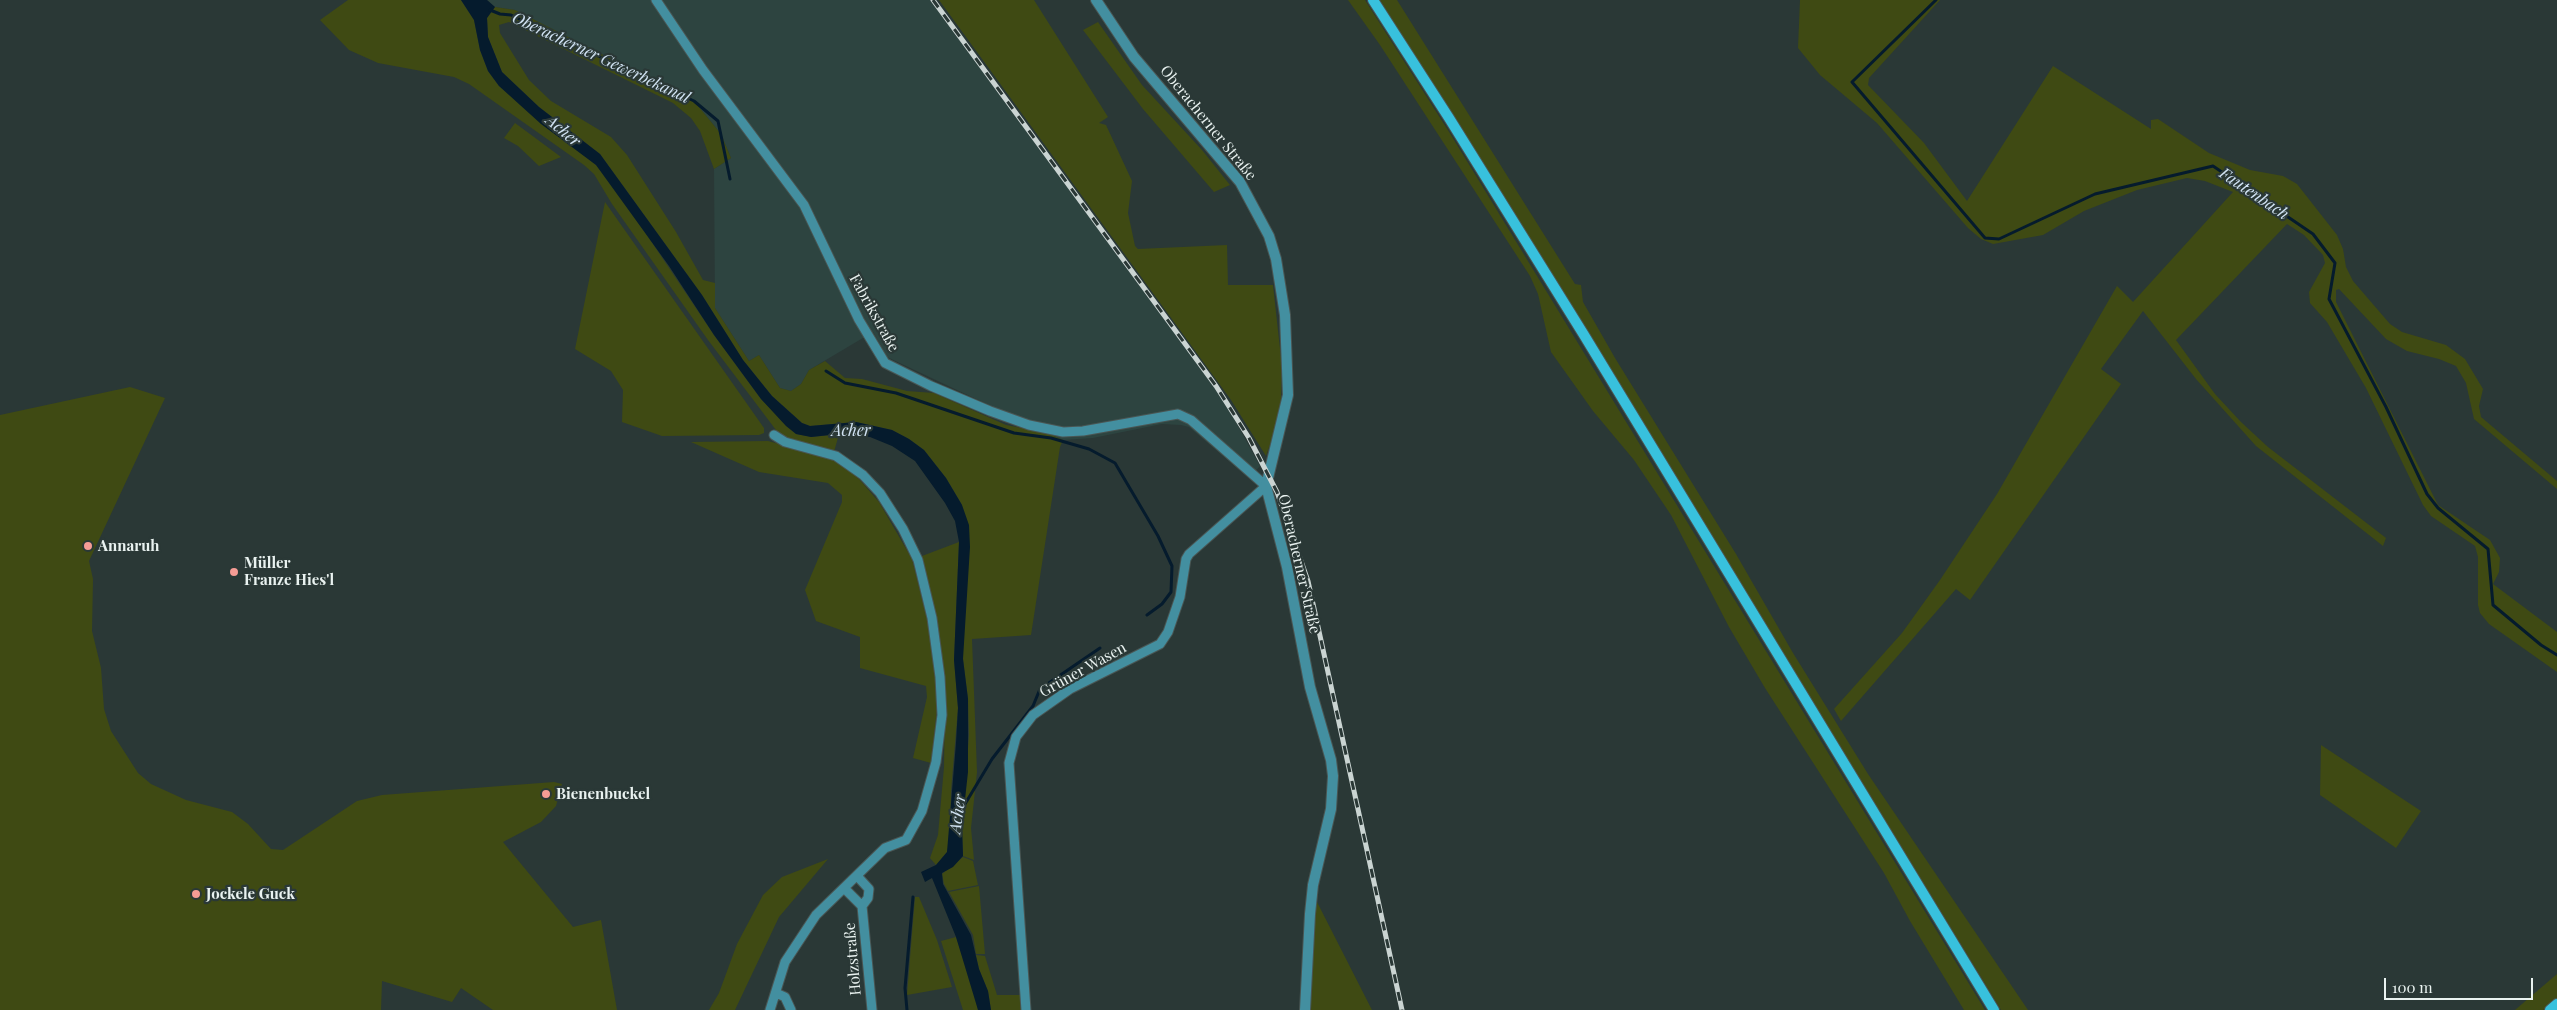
<!DOCTYPE html>
<meta charset="utf-8">
<style>
body{margin:0}
#map{position:relative;width:2557px;height:1010px;overflow:hidden;background:#2a3836;font-family:"Playfair Display",serif}
canvas{display:block}
.scale{position:absolute;left:2384px;top:978px;width:149px;height:22px;box-sizing:border-box;border:2px solid #e9f2f0;border-top:0;padding-left:6px;font-size:15px;line-height:18px;white-space:nowrap;color:#e9f2f0;-webkit-text-stroke:4px #2a3836;paint-order:stroke}
</style>
<div id="map">
<canvas width="2557" height="1010"></canvas>
<div class="scale">100 m</div>
</div>
<script>
const ctx = document.querySelector('canvas').getContext('2d');
ctx.lineJoin = 'round';
function fill(path, color) {
  ctx.fillStyle = color;
  ctx.fill(path, 'evenodd');
}
function poly(rows) {
  const path = new Path2D();
  for (const r of rows) {
    path.moveTo(r[0], r[1]);
    for (let i = 2; i < r.length; i += 2) path.lineTo(r[i], r[i + 1]);
  }
  return path;
}
function stroke(path, color, width, dash) {
  ctx.strokeStyle = color;
  ctx.lineWidth = width;
  ctx.lineCap = dash ? 'butt' : 'round';
  ctx.setLineDash(dash || []);
  ctx.stroke(path);
}
function write(font, color, halo, rows, align = 'center') {
  ctx.font = font + ' "Playfair Display",serif';
  ctx.lineWidth = 4.5;
  ctx.setLineDash([]);
  ctx.textBaseline = 'middle';
  ctx.strokeStyle = halo;
  ctx.fillStyle = color;
  for (const [text, x, y, turn = 0] of rows) {
    ctx.save();
    ctx.translate(x, y);
    ctx.rotate((+turn || 0) * Math.PI / 180);
    ctx.textAlign = isNaN(turn) ? turn : align;
    if (halo) ctx.strokeText(text, 0, 0);
    ctx.fillText(text, 0, 0);
    ctx.restore();
  }
}
fill(poly([
 [487,0,930,0,1225,402,1260,466,1249,478,1189,427,1181,425,1162,424,1093,438,1063,440,887,357,873,332,809,370,801,384,791,391,780,388,759,355,749,361,715,308,714,169,731,158,721,134,694,101,515,10,495,7]
]), '#2d4440');
fill(poly([
 [348,0,461,0,474,20,480,50,488,71,499,86,596,165,616,189,714,335,761,399,796,434,812,437,839,434,834,452,790,441,779,434,708,340,612,204,594,174,584,165,469,84,454,77,378,63,349,50,320,20],
 [939,0,1034,0,1108,117,1099,123,1106,125,1132,181,1128,213,1135,246,1138,249,1227,245,1228,285,1273,285,1282,367,1281,399,1275,430,1266,456,1231,400],
 [1348,0,1365,0,1451,135,1985,1010,1964,1010,1910,921,1884,873,1765,688,1729,627,1671,515,1634,460,1593,411,1551,352,1538,294,1530,276,1380,45],
 [1380,0,1397,0,1575,284,1581,285,1583,302,1615,358,1736,554,1793,653,1868,774,2028,1010,2001,1010,1623,391],
 [1800,0,1940,0,1869,78,1868,85,1924,143,1967,201,2053,66,2151,129,2151,120,2158,119,2209,153,2250,170,2283,176,2297,184,2337,235,2343,249,2346,267,2353,281,2390,324,2402,332,2446,345,2465,359,2483,389,2479,406,2481,417,2557,481,2557,489,2474,419,2466,383,2456,366,2439,359,2407,351,2386,339,2339,289,2336,290,2336,302,2438,505,2490,540,2500,558,2499,572,2493,584,2557,632,2557,672,2489,624,2480,613,2478,605,2478,557,2475,546,2431,516,2423,505,2366,388,2327,322,2310,303,2309,292,2325,263,2323,255,2304,235,2287,224,2176,340,2215,394,2241,422,2268,447,2386,538,2383,546,2256,446,2196,379,2143,311,2101,369,2121,384,1970,600,1956,589,1841,721,1834,709,1902,633,1940,580,1997,494,2117,286,2133,302,2233,192,2205,181,2187,178,2137,190,2084,211,2043,235,1993,244,1981,239,1968,228,1877,123,1820,75,1798,48],
 [495,7,515,10,694,101,721,134,731,158,714,169,700,131,691,118,673,103,509,22,499,25,500,33,529,80,551,101,611,137,627,155,676,232,703,280,715,283,715,308,749,361,759,355,780,388,791,391,801,384,809,370,825,361,845,378,862,379,907,391,934,393,1006,425,1048,433,1063,440,1060,447,1031,635,972,639,977,772,971,828,974,860,963,856,962,827,969,735,968,699,963,659,962,505,946,478,924,450,909,439,892,430,856,422,810,426,802,423,772,396,743,360,702,295,600,154,539,107,502,72,488,37,487,18],
 [1098,22,1142,85,1202,150,1230,185,1214,192,1143,109,1083,30],
 [515,123,534,137,561,157,539,166,518,146,504,138],
 [605,202,764,428,764,433,759,435,662,436,622,422,623,390,611,371,575,349],
 [130,387,165,398,89,561,93,579,92,631,101,668,104,709,111,731,138,773,151,784,186,800,232,812,248,824,271,849,283,850,357,801,382,795,554,782,562,784,556,806,541,822,503,842,573,927,601,920,617,1010,493,1010,461,988,452,1002,382,981,381,1010,0,1010,0,415],
 [768,441,833,458,859,479,879,502,912,559,928,623,936,680,937,709,931,763,913,758,927,697,926,686,860,668,860,637,816,621,805,590,842,502,842,495,828,483,759,472,691,442],
 [959,542,954,660,958,708,951,791,950,839,947,852,936,865,930,858,938,835,944,767,945,695,938,625,922,556],
 [2321,745,2421,811,2396,848,2320,795],
 [963,857,973,861,978,885,948,891,944,884,942,874],
 [828,859,779,917,735,1010,709,1010,719,993,737,944,763,895,782,877],
 [979,886,985,954,976,954,973,935,949,892],
 [915,897,919,897,937,940,952,987,907,995],
 [1316,900,1372,1010,1310,1010,1311,943],
 [956,937,974,989,978,1010,963,1010,941,941],
 [976,955,985,956,997,995,1020,995,1021,1010,991,1010,988,991,979,969],
 [2557,974,2557,998,2543,1010,2515,1010]
]), '#3f4a13');
fill(poly([
 [461,0,487,0,495,7,487,18,488,37,502,72,539,107,600,154,702,295,743,360,772,396,802,423,810,426,856,422,892,430,909,439,924,450,946,478,962,505,969,525,970,547,963,659,968,699,968,772,962,827,963,856,953,867,942,873,943,884,971,935,979,969,988,991,991,1010,978,1010,956,937,932,878,925,882,921,872,936,865,947,852,956,743,958,708,954,660,959,542,955,521,945,503,915,461,892,446,870,437,839,434,811,437,796,434,786,426,761,399,714,335,669,266,596,165,541,124,499,86,488,71,480,50,474,20]
]), '#051b2d');
stroke(poly([
 [1936,0,1852,82,1985,238,1999,239,2095,194,2213,166,2313,234,2335,263,2329,299,2386,407,2427,494,2438,508,2488,549,2493,605,2541,645,2557,655],
 [490,10,500,14,511,15,694,101,718,121,730,179],
 [826,371,845,383,896,393,1014,433,1051,438,1089,449,1115,463,1158,536,1172,566,1171,592,1162,604,1147,615],
 [962,809,992,759,1033,706,1040,689,1100,648],
 [907,1010,905,988,913,897]
]), '#051b2d', 3);
const minor = poly([
 [656,0,703,70,804,205,859,320,885,363,931,386,990,411,1029,425,1063,432,1083,431,1178,414,1191,420,1266,486,1189,554,1186,559,1180,597,1168,632,1160,644,1070,689,1033,715,1016,737,1009,763,1026,1010],
 [858,877,869,889,868,898,862,906,872,1010],
 [845,889,862,906],
 [776,993,785,997,791,1010],
 [770,1010,785,962,816,915,885,848,906,840,922,811,936,762,942,715,940,677,932,618,918,560,903,529,880,493,863,475,836,456,785,442,774,435]
]);
const tertiary = poly([
 [1096,0,1134,57,1240,182,1269,236,1276,259,1285,315,1288,395,1266,486,1287,567,1310,687,1331,760,1333,776,1331,809,1313,885,1310,914,1305,1010]
]);
const secondary = poly([
 [1373,0,1449,118,1584,335,1994,1010],
 [2550,1010,2557,1004]
]);
stroke(minor, '#495654', 11);
stroke(tertiary, '#495654', 12);
stroke(secondary, '#495654', 12);
stroke(minor, '#438fa0', 9);
stroke(tertiary, '#438fa0', 10);
stroke(secondary, '#38c1dd', 10);
const rail = poly([
 [933,0,1216,386,1249,438,1277,492,1308,581,1402,1010]
]);
stroke(rail, '#cad4d2', 5);
stroke(rail, '#2a3836', 3, [9]);
for (const [x, y, r, color] of [
 [88,546,5,"#f59c95"],
 [234,572,5,"#f59c95"],
 [546,794,5,"#f59c95"],
 [196,894,5,"#f59c95"]
]) {
  const dot = new Path2D();
  dot.arc(x, y, r, 0, 2 * Math.PI);
  ctx.fillStyle = color;
  ctx.fill(dot);
  stroke(dot, '#2a3836', 2);
}
write('15px', '#e9f2f0', '#2a3836', [
 ["Oberacherner Straße",1208,123,51],
 ["Fabrikstraße",874,313,61],
 ["Oberacherner Straße",1299,564,77],
 ["Grüner Wasen",1083,670,-29],
 ["Holzstraße",853,959,-95]
]);
write('bold 15px', '#e9f2f0', '#2a3836', [
 ["Annaruh",98,546],
 ["Müller",244,563],
 ["Franze Hies'l",244,580],
 ["Bienenbuckel",556,794],
 ["Jockele Guck",206,894]
], 'left');
write('italic 16px', '#d1e3f3', '#2a3836', [
 ["Oberacherner Gewerbekanal",601,58,25],
 ["Acher",563,131,40],
 ["Fautenbach",2254,194,34],
 ["Acher",851,431],
 ["Acher",958,814,-82]
]);
</script>
